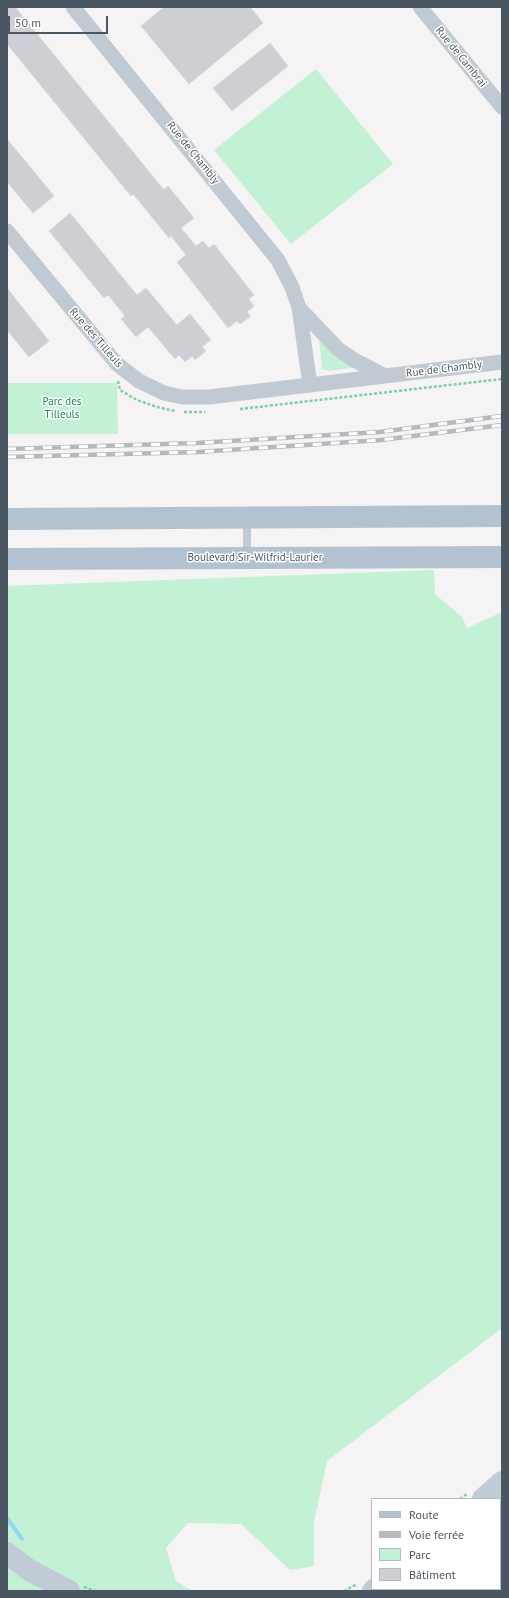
<!DOCTYPE html>
<meta charset="utf-8">
<style>
body{margin:0}
#map{position:relative;width:509px;height:1598px;overflow:hidden;background:#f5f3f3;font-family:"PT Sans",sans-serif}
canvas{display:block}
.frame{position:absolute;inset:0;border:8px solid #4a5661;pointer-events:none}
.legend{position:absolute;left:371px;top:1498px;width:130px;height:92px;box-sizing:border-box;background:#fff;border:1px solid #b7bbc0;margin:0;padding:5px 7px;list-style:none;font-size:12px;color:#4a5661}
.legend li{display:flex;align-items:center;gap:8px;height:20px}
.legend b{width:20px;border:1px solid #b7bbc0}
.scale{position:absolute;left:8px;top:16px;width:100px;height:18px;box-sizing:border-box;border:2px solid #4a5661;border-top:0;padding-left:5px;font-size:12px;line-height:14px;white-space:nowrap;color:#4a5661;-webkit-text-stroke:3px #fff;paint-order:stroke}
</style>
<div id="map">
<canvas width="509" height="1598"></canvas>
<div class="frame"></div>
<ul class="legend">
<li><b style="height:5px;background:#b3c2d1"></b>Route</li>
<li><b style="height:5px;background:#b5b8bd"></b>Voie ferrée</li>
<li><b style="height:11px;background:#c3f1d5"></b>Parc</li>
<li><b style="height:11px;background:#cdcfd5"></b>Bâtiment</li>
</ul>
<div class="scale">50 m</div>
</div>
<script>
const ctx = document.querySelector('canvas').getContext('2d');
ctx.lineJoin = 'round';
function fill(path, color) {
  ctx.fillStyle = color;
  ctx.fill(path, 'evenodd');
}
function poly(rows) {
  const path = new Path2D();
  for (const r of rows) {
    path.moveTo(r[0], r[1]);
    for (let i = 2; i < r.length; i += 2) path.lineTo(r[i], r[i + 1]);
  }
  return path;
}
function stroke(path, color, width, dash) {
  ctx.strokeStyle = color;
  ctx.lineWidth = width;
  ctx.lineCap = dash ? 'butt' : 'round';
  ctx.setLineDash(dash || []);
  ctx.stroke(path);
}
function write(font, color, halo, rows, align = 'center') {
  ctx.font = font + ' "PT Sans",sans-serif';
  ctx.lineWidth = 3;
  ctx.setLineDash([]);
  ctx.textBaseline = 'middle';
  ctx.strokeStyle = halo;
  ctx.fillStyle = color;
  for (const [text, x, y, turn = 0] of rows) {
    ctx.save();
    ctx.translate(x, y);
    ctx.rotate((+turn || 0) * Math.PI / 180);
    ctx.textAlign = isNaN(turn) ? turn : align;
    if (halo) ctx.strokeText(text, 0, 0);
    ctx.fillText(text, 0, 0);
    ctx.restore();
  }
}
fill(poly([
 [316,69,393,164,291,244,214,150],
 [319,337,352,367,351,368,329,371,322,369],
 [7,383,117,383,118,434,7,434],
 [434,570,435,594,462,617,467,628,502,612,502,1328,327,1461,314,1522,314,1566,290,1570,241,1524,188,1523,166,1548,176,1581,192,1591,7,1591,7,586]
]), '#c3f1d5');
stroke(poly([
 [7,1518,22,1539]
]), '#90daee', 4);
const building = poly([
 [7,7,15,7,164,190,168,186,194,218,181,228,196,246,203,241,209,248,214,244,254,295,249,299,254,306,247,312,251,316,240,324,237,321,228,328,177,262,186,255,171,236,169,238,133,194,131,196,7,44,7,7],
 [164,7,250,7,263,23,189,84,141,26,164,7],
 [270,43,288,66,232,111,213,88,270,43],
 [7,139,54,196,33,213,7,182,7,139],
 [70,213,137,295,146,288,177,325,190,314,211,340,202,347,206,351,195,360,192,356,185,362,179,355,175,359,148,327,136,337,121,319,125,316,108,295,104,298,49,231,70,213],
 [7,288,49,341,29,357,7,330,7,288]
]);
fill(building, '#cdcfd5');
stroke(building, '#d7d9de', 1);
stroke(poly([
 [118,381,120,390,137,400,157,407,175,411],
 [240,409,502,379],
 [184,412,205,412],
 [460,1499,467,1494],
 [84,1587,95,1591],
 [344,1591,357,1584]
]), '#7ad0a6', 2.5, [3, 2]);
stroke(poly([
 [247,557,247,519]
]), '#c1cad2', 8);
stroke(poly([
 [73,7,278,260,292,287,299,308,310,385],
 [420,7,502,107],
 [7,231,117,364,139,381,164,393,182,397,209,397,502,362],
 [299,308,338,349,354,360,385,376]
]), '#c1cad2', 15);
stroke(poly([
 [483,1499,502,1482],
 [7,1553,29,1570,69,1591],
 [373,1591,375,1589]
]), '#c1cbd6', 22);
stroke(poly([
 [7,519,502,516],
 [7,559,502,557]
]), '#b3c2d1', 22);
const rail = poly([
 [7,449,197,443,380,432,502,416],
 [7,457,198,452,381,440,502,425]
]);
stroke(rail, '#b5b8bd', 4.5);
stroke(rail, '#fff', 3, [9]);
write('11px', '#4a5661', '#fff', [
 ["Rue de Cambrai",461,57,51],
 ["Rue de Chambly",193,153,51],
 ["Rue des Tilleuls",96,338,49],
 ["Rue de Chambly",444,369,-7],
 ["Boulevard Sir-Wilfrid-Laurier",255,558]
]);
write('11px', '#17864f', '#fff', [
 ["Parc des",62,402],
 ["Tilleuls",62,415]
]);
</script>
